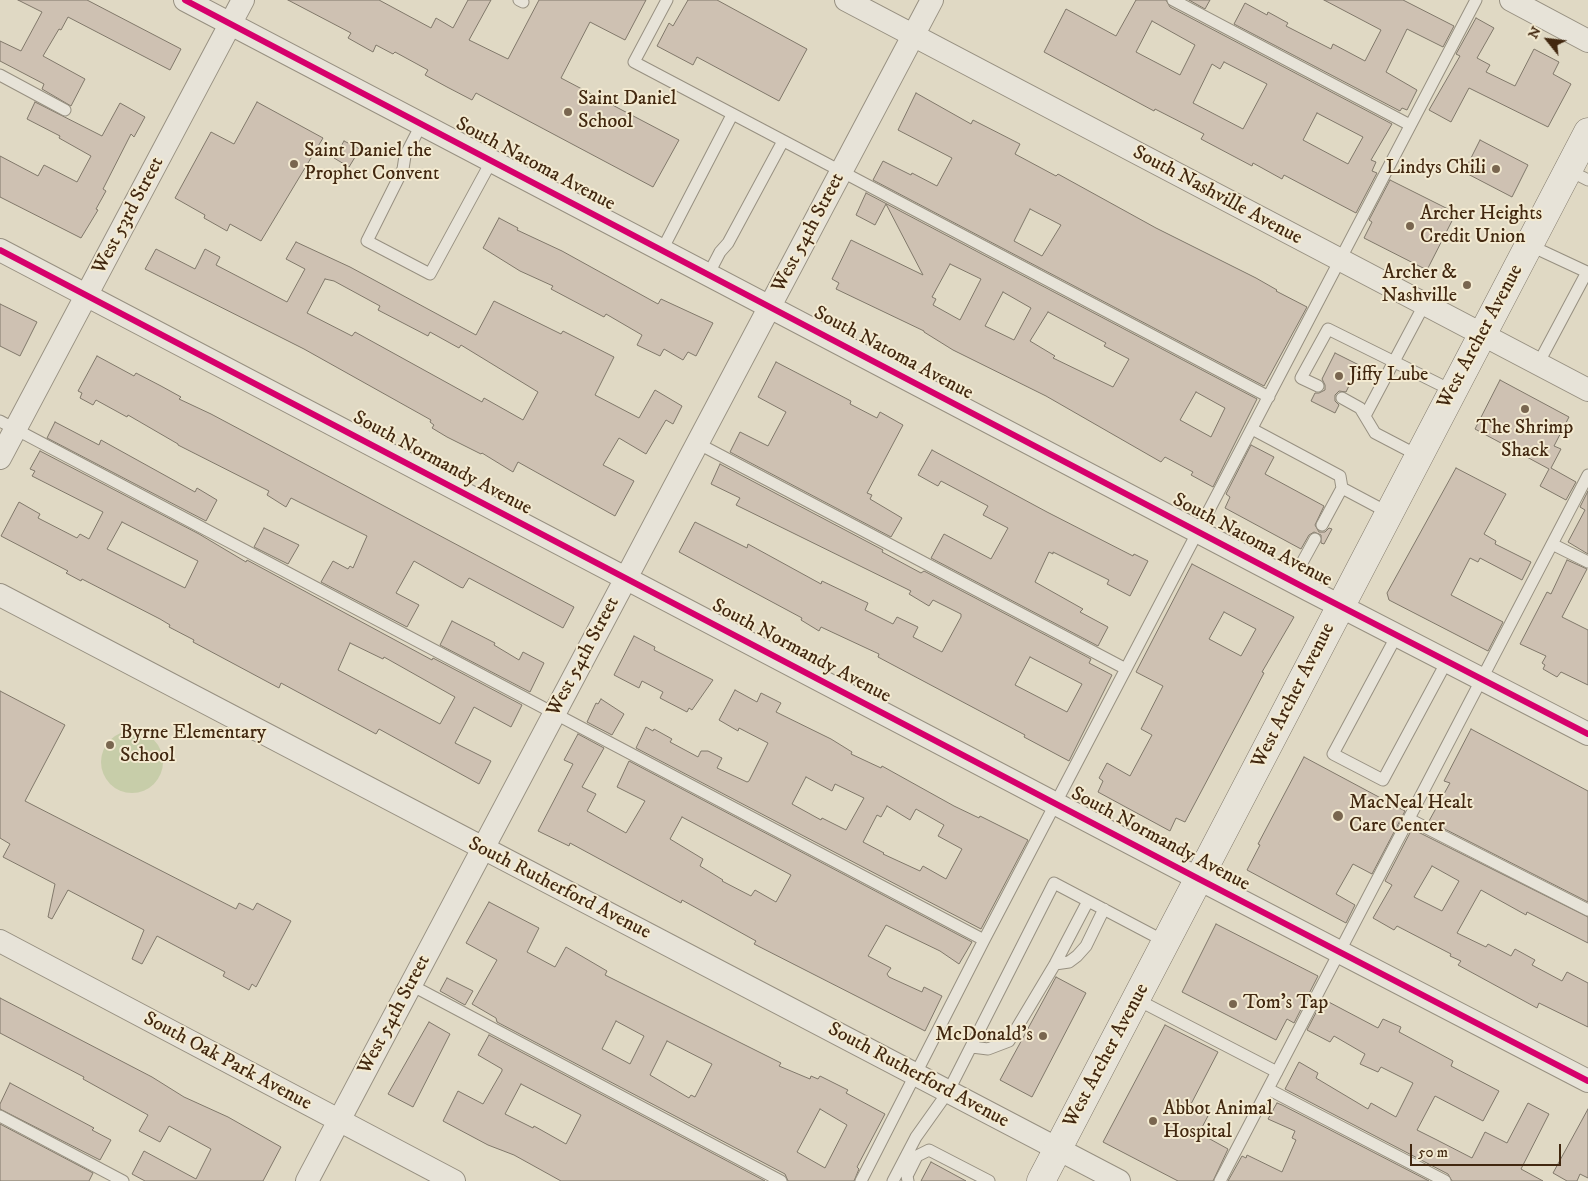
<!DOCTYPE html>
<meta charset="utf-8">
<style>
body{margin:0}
#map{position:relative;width:1588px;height:1181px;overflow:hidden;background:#e0d9c4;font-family:"IM FELL DW Pica",serif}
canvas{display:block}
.north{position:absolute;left:1523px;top:15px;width:50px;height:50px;-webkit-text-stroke:4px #f3ead1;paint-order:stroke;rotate:299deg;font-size:14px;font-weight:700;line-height:20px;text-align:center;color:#422810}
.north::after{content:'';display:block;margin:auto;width:18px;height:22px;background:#422810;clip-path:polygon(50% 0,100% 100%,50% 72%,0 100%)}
.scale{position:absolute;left:1410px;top:1144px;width:151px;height:22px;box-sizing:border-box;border:2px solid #422810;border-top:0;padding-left:6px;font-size:15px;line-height:18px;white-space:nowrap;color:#422810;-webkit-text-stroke:4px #f3ead1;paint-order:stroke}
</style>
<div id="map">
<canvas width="1588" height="1181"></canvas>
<div class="north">N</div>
<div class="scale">50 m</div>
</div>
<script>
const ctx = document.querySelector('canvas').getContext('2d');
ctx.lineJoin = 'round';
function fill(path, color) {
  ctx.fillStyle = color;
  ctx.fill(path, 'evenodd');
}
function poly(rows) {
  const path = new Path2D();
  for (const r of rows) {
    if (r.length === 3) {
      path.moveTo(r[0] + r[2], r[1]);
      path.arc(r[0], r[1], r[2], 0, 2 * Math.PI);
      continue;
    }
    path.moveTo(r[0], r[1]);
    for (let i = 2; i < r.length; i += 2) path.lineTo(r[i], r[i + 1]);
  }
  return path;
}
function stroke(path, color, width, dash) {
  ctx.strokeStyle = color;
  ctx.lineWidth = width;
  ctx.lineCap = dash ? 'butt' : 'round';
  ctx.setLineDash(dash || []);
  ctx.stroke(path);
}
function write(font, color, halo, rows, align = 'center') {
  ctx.font = font + ' "IM FELL DW Pica",serif';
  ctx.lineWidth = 4;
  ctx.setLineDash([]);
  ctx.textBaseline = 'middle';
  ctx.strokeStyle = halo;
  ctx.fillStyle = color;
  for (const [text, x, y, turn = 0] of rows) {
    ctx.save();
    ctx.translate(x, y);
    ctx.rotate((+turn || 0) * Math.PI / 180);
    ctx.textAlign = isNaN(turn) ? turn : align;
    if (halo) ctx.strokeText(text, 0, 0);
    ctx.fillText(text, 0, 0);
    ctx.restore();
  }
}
fill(poly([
 [132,762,31]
]), '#c7cda9');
const building = poly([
 [18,0,87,0,181,49,170,70,68,17,61,30,59,29,43,56,85,79,71,106,42,89,44,84,0,61,0,41,21,51,42,12,18,0],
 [288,0,379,0,431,28,436,18,453,28,468,0,491,0,469,40,508,59,539,0,646,0,625,40,590,22,561,78,679,140,653,187,476,93,472,100,447,87,425,75,428,70,395,52,393,54,376,45,373,52,348,38,351,33,288,0],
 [688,0,717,0,807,49,779,101,697,57,693,65,657,46,669,23,673,26,688,0],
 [1136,0,1166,0,1170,7,1392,124,1371,160,1376,162,1372,171,1377,173,1356,213,1284,175,1282,179,1253,163,1252,166,1201,139,1204,134,1155,109,1154,111,1044,52,1066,9,1116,36,1136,0],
 [1152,21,1195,45,1180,75,1136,52,1152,21],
 [1224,62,1267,84,1243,129,1193,103,1212,64,1220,69,1224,62],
 [1317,113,1363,137,1348,164,1303,140,1317,113],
 [1189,0,1210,0,1205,9,1189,0],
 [1324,0,1403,0,1454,26,1443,47,1407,29,1386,72,1417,90,1407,110,1402,108,1400,111,1234,24,1245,3,1267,15,1268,12,1288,23,1286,26,1331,49,1333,44,1365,61,1381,30,1324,0],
 [1476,18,1494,28,1477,58,1490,65,1486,72,1515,86,1534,49,1559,62,1553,74,1571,84,1548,127,1469,88,1451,122,1429,110,1460,56,1456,54,1476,18],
 [916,93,971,124,973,120,1020,144,1015,154,1056,176,1058,174,1156,228,1256,278,1277,290,1276,291,1307,307,1264,386,873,180,883,161,911,175,912,173,937,186,952,158,898,130,916,93],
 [1030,209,1061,225,1042,256,1014,241,1030,209],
 [35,102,102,136,120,103,145,117,134,137,131,134,103,189,106,191,96,209,98,210,81,238,0,197,0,156,38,176,44,165,77,182,91,156,59,138,60,136,27,119,35,102],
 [257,102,323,138,261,241,230,224,227,231,204,218,205,215,175,198,211,132,234,144,257,102],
 [1480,140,1528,165,1512,197,1464,172,1480,140],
 [344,141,360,149,349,167,334,158,344,141],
 [1390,180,1456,213,1427,270,1364,238,1372,222,1369,220,1390,180],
 [866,193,1257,399,1213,487,1191,475,1193,472,1165,457,1161,462,1046,396,953,350,924,332,924,331,836,289,839,283,832,279,851,240,923,275,886,204,875,225,856,215,866,193],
 [950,264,981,279,960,320,933,305,936,299,932,297,950,264],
 [1003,292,1031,308,1014,340,985,326,1003,292],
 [1048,312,1106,343,1104,346,1129,359,1113,387,1053,358,1055,356,1030,341,1048,312],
 [1196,392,1225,408,1211,437,1180,420,1196,392],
 [499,218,518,228,517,230,562,251,658,304,661,299,713,323,696,356,688,352,683,360,664,349,660,356,637,345,642,335,606,314,604,317,551,289,553,286,520,271,483,248,499,218],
 [296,242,350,267,476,335,494,301,561,334,563,331,614,357,595,395,639,418,655,390,682,406,673,424,666,420,646,454,619,438,603,465,634,481,615,516,518,462,513,472,482,453,481,454,447,437,432,428,434,425,430,422,431,420,304,349,145,269,156,249,195,269,205,249,220,257,216,265,287,302,305,269,286,259,296,242],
 [325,279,334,281,380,306,378,310,428,336,430,332,459,348,461,345,538,392,523,420,484,398,482,402,355,332,352,336,307,313,325,279],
 [0,304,37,322,20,356,0,346,0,304],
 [1335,353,1359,365,1346,392,1339,391,1335,395,1335,401,1339,405,1335,413,1311,401,1315,393,1319,393,1325,390,1325,385,1322,379,1335,353],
 [97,356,134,376,136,373,161,386,181,397,179,399,211,414,574,607,563,628,469,578,463,588,460,587,414,561,396,593,419,605,407,627,321,582,333,561,348,569,350,566,353,568,367,536,291,498,286,507,267,495,269,491,178,445,178,444,128,415,127,417,96,400,93,405,80,398,82,393,78,391,97,356],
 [776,362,851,401,850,404,877,418,880,412,903,425,867,493,872,495,870,499,902,518,891,537,730,452,740,432,768,446,786,412,758,397,776,362],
 [1500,380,1569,417,1554,446,1561,449,1551,468,1576,482,1566,500,1540,486,1549,469,1475,429,1500,380],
 [55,422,99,445,101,440,195,492,197,488,217,500,206,521,47,438,55,422],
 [1251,445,1274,457,1265,474,1324,506,1315,525,1319,532,1325,532,1329,528,1332,529,1324,544,1321,543,1321,535,1314,532,1309,535,1301,549,1225,508,1230,497,1226,494,1251,445],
 [932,450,1047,512,1133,556,1134,554,1148,561,1130,596,1107,584,1109,580,1053,552,1053,554,1049,552,1035,582,1083,609,1080,612,1108,627,1098,646,931,558,944,534,991,559,1008,528,983,515,988,506,941,481,938,486,936,485,918,475,932,450],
 [40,451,199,534,246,562,247,560,432,660,433,658,522,705,511,727,474,707,455,743,491,761,479,784,379,729,376,734,281,683,279,688,193,642,194,640,169,627,170,625,160,619,82,579,81,581,66,573,68,571,1,536,19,502,40,514,38,518,77,538,80,534,89,539,103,512,32,476,35,471,30,469,40,451],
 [122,522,198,561,185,588,107,549,122,522],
 [350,643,383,659,384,657,455,697,440,724,338,670,350,643],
 [720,464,883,550,882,552,921,573,924,571,1091,659,1089,663,1112,675,1069,761,1024,737,1025,735,878,657,879,654,821,627,819,631,801,620,802,618,679,552,695,522,747,548,748,544,821,584,822,581,868,603,865,610,893,624,897,617,918,627,913,637,942,652,961,617,961,614,933,600,929,606,909,594,911,591,736,505,740,498,711,484,720,464],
 [1030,657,1082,684,1067,712,1015,685,1030,657],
 [1456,468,1506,494,1484,534,1496,541,1495,544,1531,562,1522,580,1480,558,1478,562,1470,558,1451,595,1503,622,1488,651,1389,600,1387,593,1456,468],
 [1588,491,1588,554,1568,542,1585,510,1580,507,1588,491],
 [264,528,299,545,288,564,254,547,264,528],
 [1567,560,1587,569,1562,617,1588,630,1588,685,1561,672,1557,677,1543,669,1545,665,1542,663,1546,656,1520,644,1547,592,1551,594,1567,560],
 [1192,564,1294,617,1262,672,1264,673,1185,822,1176,818,1170,831,1098,792,1103,781,1099,778,1107,763,1130,776,1152,735,1141,729,1163,686,1136,672,1192,564],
 [1224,612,1256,629,1241,656,1209,639,1224,612],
 [452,621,495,643,494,645,519,660,523,652,544,663,530,692,440,645,452,621],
 [634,636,655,647,654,650,713,680,692,710,689,708,687,712,660,698,663,692,642,681,639,688,614,675,634,636],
 [735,690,757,702,761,693,781,703,776,712,831,739,852,752,851,754,881,768,882,766,954,806,979,818,980,816,1028,840,981,929,636,748,646,727,653,731,654,729,672,739,670,742,698,757,701,751,708,751,722,758,717,768,747,782,749,781,768,743,739,728,738,731,719,720,735,690],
 [806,777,832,791,835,784,864,798,846,830,822,818,821,820,792,804,806,777],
 [887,806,910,820,916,809,944,825,938,836,962,849,946,879,923,866,920,871,883,854,884,853,863,842,877,815,881,817,887,806],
 [0,691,65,725,25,801,236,909,239,903,253,910,257,903,291,921,256,987,252,984,249,990,223,976,225,972,157,936,142,964,132,959,144,930,68,890,52,919,48,917,55,884,3,857,10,844,0,838,0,691],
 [601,699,624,714,612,735,587,722,596,703,598,704,601,699],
 [1471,729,1588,791,1588,902,1429,821,1450,783,1444,781,1471,729],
 [578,734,604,748,582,787,596,794,587,811,626,833,645,801,617,787,629,761,972,942,959,964,940,951,886,925,868,956,891,968,887,974,889,977,922,992,924,987,942,996,925,1031,754,944,756,941,682,900,681,903,570,843,569,846,538,831,573,764,564,760,578,734],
 [682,817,791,875,776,902,755,890,751,896,722,881,723,880,700,866,703,859,670,839,682,817],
 [1304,757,1405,811,1372,874,1353,864,1336,894,1355,905,1346,923,1247,870,1260,845,1258,844,1304,757],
 [1412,829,1588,917,1588,943,1527,912,1526,915,1481,890,1457,933,1486,947,1488,944,1511,956,1515,949,1535,960,1532,965,1562,981,1567,972,1588,983,1588,1027,1539,1003,1537,1008,1458,965,1461,961,1450,956,1451,954,1397,926,1394,930,1373,918,1392,885,1385,881,1412,829],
 [1432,866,1459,881,1442,911,1414,897,1432,866],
 [489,902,539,928,527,952,555,967,566,947,607,971,605,975,781,1063,779,1066,810,1079,811,1076,818,1079,820,1076,848,1090,846,1093,885,1114,857,1167,859,1169,854,1181,788,1181,785,1174,497,1022,496,1018,472,1004,497,960,466,943,489,902],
 [616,1021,644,1036,630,1064,602,1049,616,1021],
 [667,1041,712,1064,695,1097,691,1095,689,1098,650,1075,667,1041],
 [820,1109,847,1125,825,1168,797,1152,820,1109],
 [1216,924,1318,976,1294,1023,1287,1019,1276,1040,1182,992,1216,924],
 [1056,977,1086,993,1032,1097,1000,1080,1056,977],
 [447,978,473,991,465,1005,440,991,447,978],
 [0,998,152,1077,184,1097,228,1117,281,1147,263,1181,145,1181,132,1174,144,1151,196,1179,211,1149,169,1126,160,1142,139,1131,148,1115,83,1079,84,1077,0,1033,0,998],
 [1323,999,1378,1028,1383,1019,1401,1027,1399,1032,1453,1061,1451,1066,1499,1091,1483,1121,1435,1096,1417,1130,1437,1140,1472,1158,1485,1132,1507,1143,1528,1103,1549,1114,1521,1169,1543,1181,1452,1181,1448,1174,1285,1089,1299,1062,1318,1073,1316,1078,1368,1109,1371,1103,1396,1117,1413,1083,1381,1067,1378,1072,1360,1064,1365,1054,1334,1036,1330,1042,1307,1030,1323,999],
 [429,1022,450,1034,413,1107,388,1094,429,1022],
 [1165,1025,1218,1052,1191,1104,1209,1114,1199,1133,1228,1149,1213,1181,1178,1181,1103,1142,1165,1025],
 [489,1035,765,1181,561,1181,514,1155,488,1145,443,1121,458,1091,483,1104,502,1071,502,1069,478,1055,489,1035],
 [521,1084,581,1115,566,1144,534,1126,533,1128,505,1114,521,1084],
 [10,1083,94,1128,92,1130,111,1140,100,1160,0,1109,0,1104,10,1083],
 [1277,1103,1282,1105,1429,1181,1228,1181,1242,1156,1246,1158,1247,1155,1282,1172,1296,1140,1292,1138,1295,1131,1268,1119,1277,1103],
 [1588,1109,1588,1178,1580,1174,1577,1181,1567,1181,1553,1173,1588,1109],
 [0,1124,93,1173,89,1181,0,1181,0,1124],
 [931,1162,966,1181,921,1181,931,1162]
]);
fill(building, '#cec1b2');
stroke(building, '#80786a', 1);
const service = poly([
 [519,0,523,2],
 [667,0,634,62,1269,397],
 [1173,0,1410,125],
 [0,75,65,110],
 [422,123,405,156,403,169,367,241,430,274,492,160],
 [1568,170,1588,180],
 [1529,245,1587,272,1538,364],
 [662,250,732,115],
 [708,275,720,252,728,243,783,141],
 [1318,386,1301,378,1328,329,1453,391],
 [1342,398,1360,408,1375,433,1419,456],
 [1365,416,1424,305],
 [0,421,984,940],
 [1252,429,1340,476,1342,488,1389,513],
 [697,443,1126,669],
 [1322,525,1342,488],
 [1552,544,1588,562],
 [1292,581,1315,539],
 [1397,635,1333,754,1383,780,1447,661],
 [1409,819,1588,910],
 [1055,964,1069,962,1077,956,1086,946,1104,909],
 [411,985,781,1181],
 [1136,999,1277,1072],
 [972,1047,988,1049,1009,1041,1055,964,1088,901],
 [1268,1089,1445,1181],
 [0,1116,123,1181],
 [861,1181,984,940,1476,0],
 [893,1181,916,1137,948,1092,1054,883,1166,942],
 [908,1181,907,1176,917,1156,929,1150,989,1181],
 [1220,1181,1588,475]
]);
const minor = poly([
 [185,0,1309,590,1588,734],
 [846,0,1588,390],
 [1511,0,1588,41],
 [0,250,1199,879,1588,1081],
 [0,458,243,0],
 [0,595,1119,1181],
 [0,941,454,1181],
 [307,1181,932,0]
]);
const secondary = poly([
 [1041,1181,1588,132]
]);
stroke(service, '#979081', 13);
stroke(minor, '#979081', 24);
stroke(secondary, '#80786a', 29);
stroke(service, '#e7e3d8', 11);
stroke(minor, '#e7e3d8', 22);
stroke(secondary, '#e7e3d8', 28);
stroke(poly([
 [185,0,1309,590,1588,734],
 [0,250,1199,879,1588,1081]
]), '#d6006c', 6);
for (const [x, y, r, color] of [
 [568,112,5,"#79664f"],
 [294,164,5,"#79664f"],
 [1496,169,5,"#79664f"],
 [1410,226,5,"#79664f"],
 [1467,285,5,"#79664f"],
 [1339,376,5,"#79664f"],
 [1525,409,5,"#79664f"],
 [110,745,5,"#79664f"],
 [1338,816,6,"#79664f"],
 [1233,1004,5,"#79664f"],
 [1043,1036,5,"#79664f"],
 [1153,1121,5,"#79664f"]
]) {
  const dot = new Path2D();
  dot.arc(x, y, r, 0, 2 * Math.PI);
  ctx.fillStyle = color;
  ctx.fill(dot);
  stroke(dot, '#f3ead1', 2);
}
write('20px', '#422810', '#f3ead1', [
 ["Saint Daniel",578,100],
 ["School",578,123],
 ["Saint Daniel the",304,152],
 ["Prophet Convent",304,175],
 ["Lindys Chili",1486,169,"right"],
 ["Archer Heights",1420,215],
 ["Credit Union",1420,238],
 ["Archer &",1457,274,"right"],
 ["Nashville",1457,297,"right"],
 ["Jiffy Lube",1349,376],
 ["The Shrimp",1525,429,"center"],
 ["Shack",1525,452,"center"],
 ["Byrne Elementary",120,734],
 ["School",120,757],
 ["MacNeal Healt",1349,804],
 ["Care Center",1349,827],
 ["Tom’s Tap",1243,1004],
 ["McDonald's",1033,1036,"right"],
 ["Abbot Animal",1163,1110],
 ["Hospital",1163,1133]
], 'left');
write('20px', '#422810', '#f3ead1', [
 ["South Natoma Avenue",535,165,28],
 ["South Nashville Avenue",1217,196,28],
 ["West 53rd Street",129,216,-62],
 ["West 54th Street",809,233,-62],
 ["West Archer Avenue",1481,337,-62],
 ["South Natoma Avenue",893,354,28],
 ["South Normandy Avenue",442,464,28],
 ["South Natoma Avenue",1252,541,28],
 ["South Normandy Avenue",801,652,28],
 ["West 54th Street",584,657,-62],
 ["West Archer Avenue",1294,696,-63],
 ["South Normandy Avenue",1160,840,28],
 ["South Rutherford Avenue",559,889,27],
 ["West 54th Street",395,1015,-62],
 ["West Archer Avenue",1107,1056,-62],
 ["South Oak Park Avenue",227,1062,28],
 ["South Rutherford Avenue",918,1076,28]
]);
</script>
